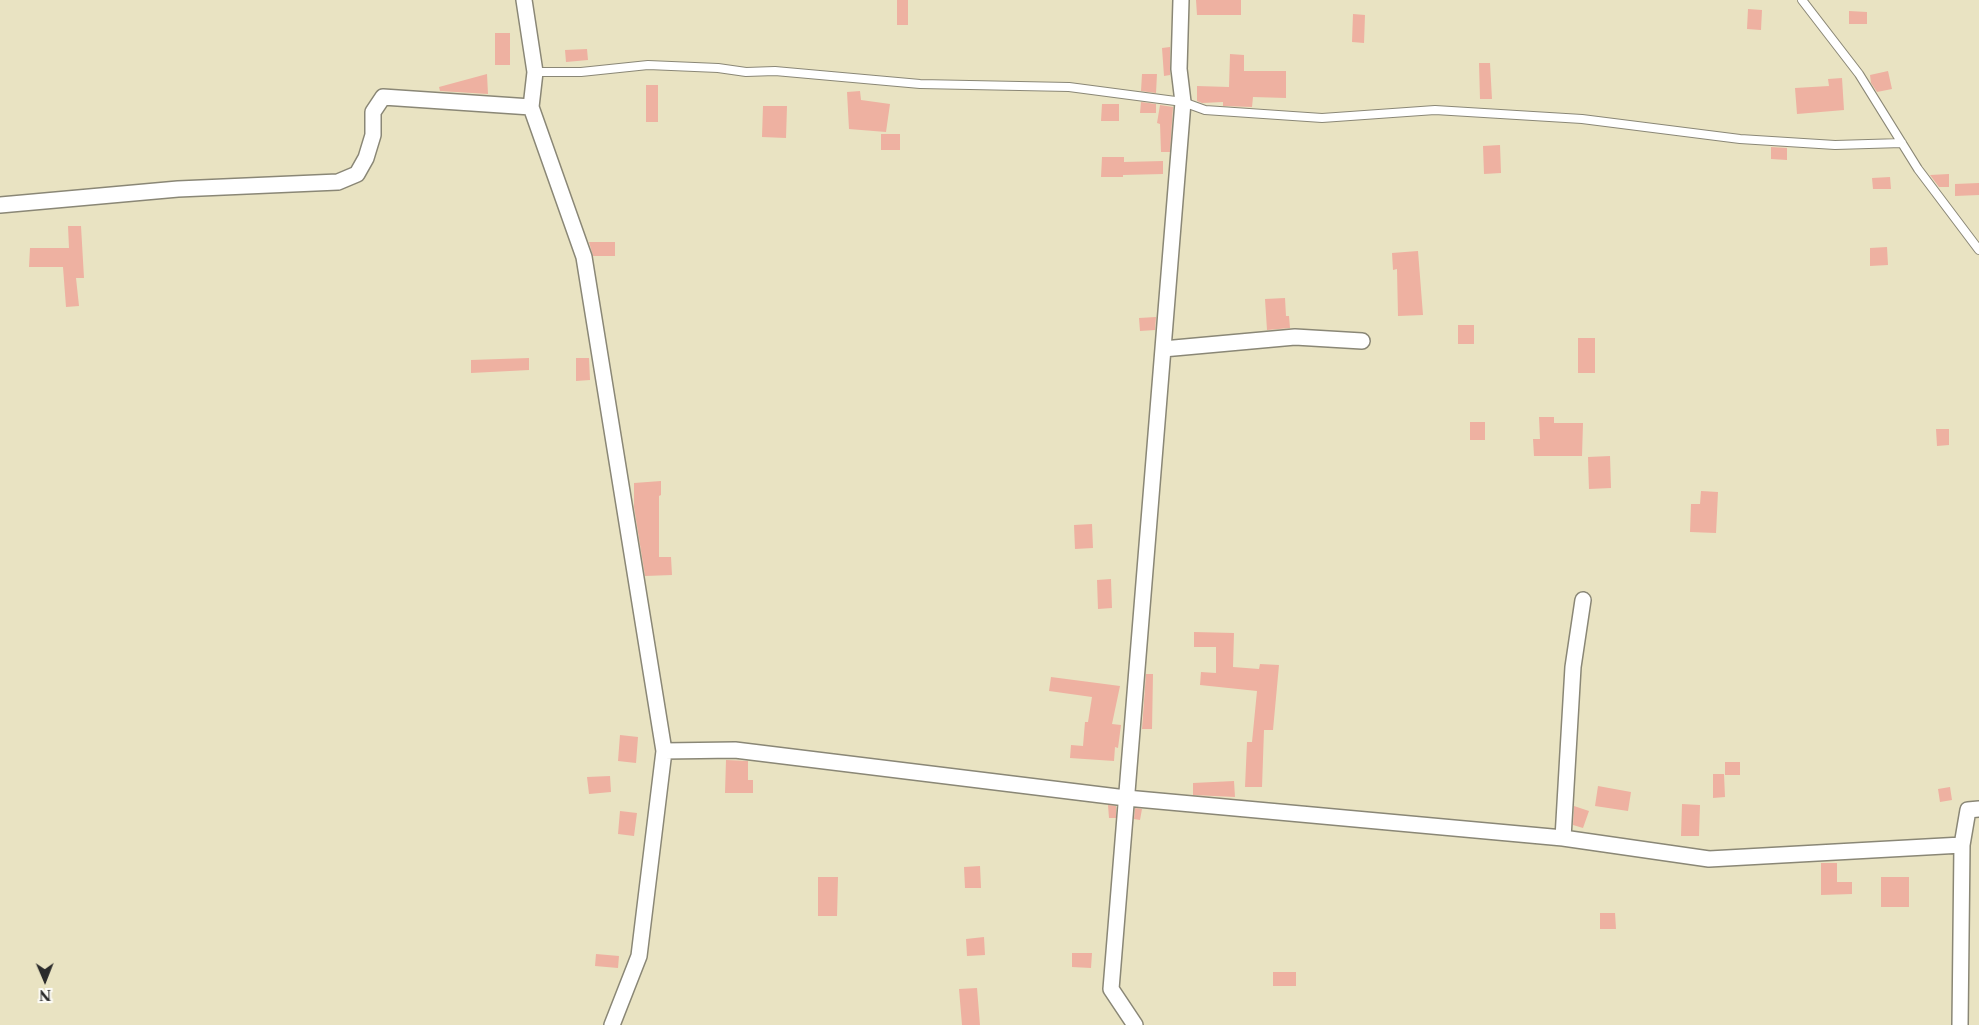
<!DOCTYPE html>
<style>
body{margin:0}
#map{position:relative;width:1979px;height:1025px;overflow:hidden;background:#e9e3c2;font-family:"Libre Caslon Text",serif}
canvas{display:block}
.north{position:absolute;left:20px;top:955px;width:50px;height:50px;-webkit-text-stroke:4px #fdfcf7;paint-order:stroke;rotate:179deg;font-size:14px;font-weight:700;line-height:20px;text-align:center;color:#2b2b2b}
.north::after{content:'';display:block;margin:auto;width:18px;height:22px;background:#2b2b2b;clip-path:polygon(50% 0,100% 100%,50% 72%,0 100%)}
</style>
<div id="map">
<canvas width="1979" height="1025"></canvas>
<div class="north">N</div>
</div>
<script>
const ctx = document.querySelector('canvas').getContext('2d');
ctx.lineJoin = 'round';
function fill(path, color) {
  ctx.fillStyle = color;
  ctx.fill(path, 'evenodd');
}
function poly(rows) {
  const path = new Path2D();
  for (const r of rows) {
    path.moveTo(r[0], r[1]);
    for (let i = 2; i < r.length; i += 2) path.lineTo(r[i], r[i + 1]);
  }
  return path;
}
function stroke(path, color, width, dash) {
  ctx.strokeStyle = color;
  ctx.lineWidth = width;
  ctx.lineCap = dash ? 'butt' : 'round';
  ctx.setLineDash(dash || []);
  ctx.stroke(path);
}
fill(poly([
 [897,0,908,0,908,25,897,25],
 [1196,0,1241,0,1241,15,1197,15],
 [1748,9,1762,10,1761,30,1747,29],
 [1849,11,1867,12,1867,24,1849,24],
 [1353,14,1365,15,1364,43,1352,42],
 [495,33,510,33,510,65,495,65],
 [1170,47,1170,75,1164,76,1162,48],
 [587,49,588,60,566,62,565,50],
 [1230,54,1244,55,1244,71,1286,71,1286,98,1253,97,1252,107,1223,106,1223,102,1202,103,1197,101,1197,86,1229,87],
 [1479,63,1490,63,1492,99,1480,99],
 [1888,71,1892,89,1877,92,1871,83,1870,75],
 [487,74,488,94,440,91,439,87],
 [1142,74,1157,74,1156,93,1141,91],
 [1842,78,1844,110,1797,114,1795,88,1829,86,1828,79],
 [646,85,658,85,658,122,646,122],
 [860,91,861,100,890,104,886,132,849,129,847,92],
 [1141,102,1156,104,1156,113,1140,113],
 [1102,104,1119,104,1119,121,1101,121],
 [1160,105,1173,107,1170,152,1161,152,1160,124,1157,123],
 [763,106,787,106,786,138,762,137],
 [881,134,900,134,900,150,881,150],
 [1500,145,1501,173,1484,174,1483,146],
 [1771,147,1787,148,1787,160,1771,159],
 [1102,157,1124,157,1124,162,1163,161,1163,174,1123,175,1123,177,1101,177],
 [1949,174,1949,187,1939,187,1930,175],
 [1890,177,1891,189,1873,189,1872,178],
 [1979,183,1979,195,1955,196,1955,184],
 [68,226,81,226,84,278,76,278,79,306,66,307,63,267,29,267,30,248,69,248],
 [589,242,615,242,615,256,593,256],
 [1887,247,1888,265,1870,266,1870,248],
 [1418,251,1423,315,1398,316,1397,269,1393,270,1392,253],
 [1285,298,1286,316,1289,316,1290,328,1267,330,1265,299],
 [1156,317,1155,330,1140,331,1139,318],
 [1458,325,1474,325,1474,344,1458,344],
 [1578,338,1595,338,1595,373,1578,373],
 [529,358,529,370,471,373,471,360],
 [576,358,589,358,590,380,576,381],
 [1539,417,1554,417,1554,423,1583,423,1582,456,1534,456,1533,439,1540,439],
 [1470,422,1485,422,1485,440,1470,440],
 [1936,429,1949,429,1949,445,1937,446],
 [1610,456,1611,488,1589,489,1588,457],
 [661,481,661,495,659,496,659,557,671,557,672,575,645,576,634,507,634,483],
 [1701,491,1718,492,1716,533,1690,532,1691,504,1700,504],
 [1092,524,1093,548,1075,549,1074,525],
 [1111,579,1112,608,1098,609,1097,580],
 [1194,632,1234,633,1233,667,1259,669,1260,664,1279,665,1273,730,1264,730,1262,787,1245,787,1247,742,1252,742,1257,691,1200,685,1201,672,1216,673,1216,647,1194,647],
 [1146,674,1153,674,1152,729,1142,729],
 [1051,677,1120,686,1112,724,1121,725,1118,748,1115,747,1114,761,1070,758,1071,745,1083,746,1085,722,1088,722,1092,697,1049,691],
 [620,735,638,737,636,763,618,761],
 [726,760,748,761,748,780,753,780,753,793,725,793],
 [1725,762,1740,762,1740,775,1725,775],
 [1713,774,1724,774,1725,797,1713,798],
 [610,776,611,792,589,794,587,777],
 [1234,781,1235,797,1193,795,1193,783],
 [1598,786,1631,792,1628,811,1595,806],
 [1950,787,1952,800,1940,802,1938,789],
 [1682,804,1700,805,1699,836,1681,836],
 [1108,805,1116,806,1116,818,1109,818],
 [1574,806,1589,811,1583,828,1573,825],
 [1135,808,1142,809,1140,820,1134,819],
 [620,811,637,813,634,836,618,834],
 [1821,863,1837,863,1837,882,1852,882,1852,894,1821,895],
 [980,866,981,888,965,888,964,867],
 [818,877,838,877,837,916,818,916],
 [1881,877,1909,877,1909,907,1881,907],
 [1600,913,1615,913,1616,929,1600,929],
 [984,937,985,955,967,956,966,939],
 [1072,953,1092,953,1091,968,1072,967],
 [596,954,619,956,618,968,595,966],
 [1273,972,1296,972,1296,986,1273,986],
 [977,988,980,1025,962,1025,959,989]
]), '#eeb1a1');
const service = poly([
 [1802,0,1859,74,1918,169,1979,250],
 [535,72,581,72,648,65,718,68,746,72,775,71,920,84,1069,87,1183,102,1205,110,1322,118,1435,110,1582,119,1740,139,1835,145,1902,143]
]);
const minor = poly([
 [524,0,535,72,531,107,584,257,664,751,639,956,612,1025],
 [0,205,178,189,338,182,357,174,366,158,373,135,373,112,383,97,531,107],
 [1163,349,1295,337,1362,341],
 [664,751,735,750,1126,798,1563,838,1709,859,1962,845,1968,810,1979,809],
 [1563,838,1573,667,1583,600],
 [1135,1025,1111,989,1183,102,1179,69,1181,0],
 [1960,1025,1962,845]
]);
stroke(service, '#8a8776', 10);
stroke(minor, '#8a8776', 18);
stroke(service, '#fff', 8);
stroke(minor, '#fff', 15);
</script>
